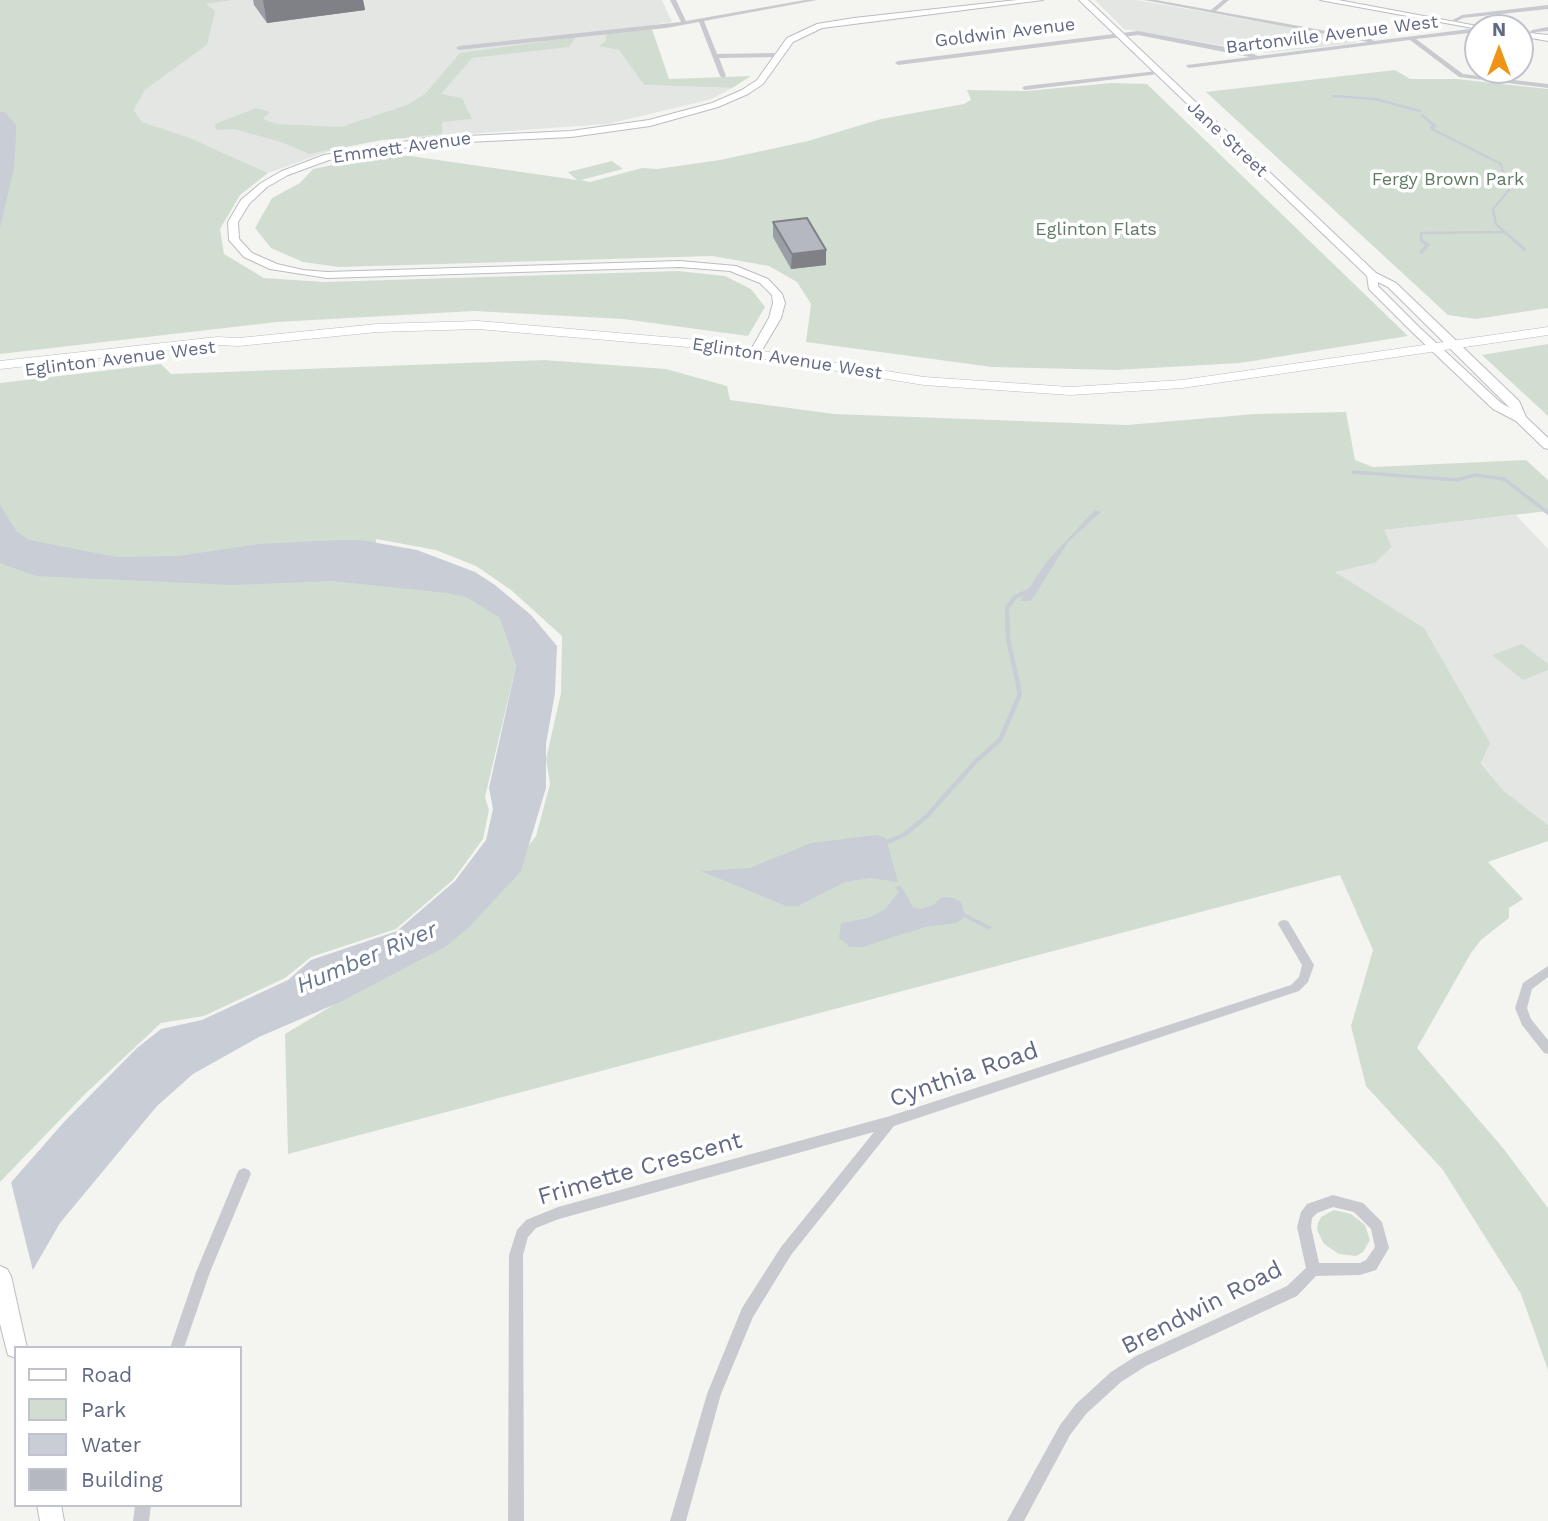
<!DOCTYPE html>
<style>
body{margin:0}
#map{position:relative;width:1548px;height:1521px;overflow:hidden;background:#f4f5f1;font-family:"Work Sans",sans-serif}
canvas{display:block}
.legend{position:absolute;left:14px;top:1346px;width:228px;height:161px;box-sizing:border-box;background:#fff;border:2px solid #c0c3ce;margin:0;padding:9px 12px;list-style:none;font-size:21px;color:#626984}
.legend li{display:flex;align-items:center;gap:14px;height:35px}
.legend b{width:35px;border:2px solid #c0c3ce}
.north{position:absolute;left:1464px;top:14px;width:70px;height:70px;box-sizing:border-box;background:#fff;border:2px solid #c0c3ce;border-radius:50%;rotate:0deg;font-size:19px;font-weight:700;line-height:28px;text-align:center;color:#626984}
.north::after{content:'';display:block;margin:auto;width:24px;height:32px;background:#f09416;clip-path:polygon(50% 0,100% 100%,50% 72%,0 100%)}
</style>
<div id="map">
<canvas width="1548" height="1521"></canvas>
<ul class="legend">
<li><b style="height:9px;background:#fff"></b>Road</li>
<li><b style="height:19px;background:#d2ddd2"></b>Park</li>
<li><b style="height:19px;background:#c9cdd5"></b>Water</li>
<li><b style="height:19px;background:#b5b8c0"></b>Building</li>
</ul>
<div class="north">N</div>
</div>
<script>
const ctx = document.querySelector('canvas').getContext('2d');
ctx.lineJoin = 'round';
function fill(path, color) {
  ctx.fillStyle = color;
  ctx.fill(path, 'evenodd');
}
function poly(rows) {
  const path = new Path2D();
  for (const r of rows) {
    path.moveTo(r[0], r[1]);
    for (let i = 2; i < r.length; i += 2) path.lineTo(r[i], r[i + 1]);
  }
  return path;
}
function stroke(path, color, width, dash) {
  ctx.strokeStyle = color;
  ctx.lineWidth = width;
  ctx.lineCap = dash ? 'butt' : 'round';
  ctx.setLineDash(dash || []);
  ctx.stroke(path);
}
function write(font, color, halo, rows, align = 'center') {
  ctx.font = font + ' "Work Sans",sans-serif';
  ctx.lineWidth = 7;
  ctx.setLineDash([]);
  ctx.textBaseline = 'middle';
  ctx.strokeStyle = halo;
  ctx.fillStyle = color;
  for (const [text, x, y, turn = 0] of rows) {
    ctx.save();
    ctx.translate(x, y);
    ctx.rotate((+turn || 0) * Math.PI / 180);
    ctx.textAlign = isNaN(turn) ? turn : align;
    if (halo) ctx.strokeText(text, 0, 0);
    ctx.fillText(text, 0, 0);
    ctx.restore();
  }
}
fill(poly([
 [234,0,662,0,672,22,651,25,652,29,605,34,606,41,599,45,619,50,644,85,732,88,712,99,608,124,382,140,338,148,268,173,188,137,142,122,134,110,145,90,207,45,205,4],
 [1095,0,1137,0,1349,38,1357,43,1266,53,1124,29],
 [1516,515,1548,549,1548,825,1503,790,1334,572,1375,563,1392,547,1383,530]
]), '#e4e6e4');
fill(poly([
 [0,0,234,0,206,4,215,11,207,45,145,90,134,110,142,122,188,137,268,173,240,195,220,229,224,254,264,278,324,282,678,271,725,276,751,289,765,307,748,336,623,319,474,311,277,322,0,354],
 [652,29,669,79,751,76,732,88,644,85,619,50,598,46,606,41,605,34],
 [576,37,569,47,472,58,441,94,462,98,472,119,442,122,442,134,382,140,309,154,281,142,234,129,216,130,215,124,256,108,270,112,263,119,277,124,341,127,407,105,425,94,460,53],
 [1395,70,1410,79,1457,79,1548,89,1548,308,1476,319,1448,315,1206,92],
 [1112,83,1147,84,1408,336,1240,363,1116,370,992,367,806,342,811,304,797,282,769,266,712,256,339,267,303,262,271,248,255,228,272,198,300,183,313,169,377,156,410,156,577,180,568,172,612,161,623,169,581,180,590,182,642,168,657,169,720,160,808,141,881,119,964,104,971,100,967,90,1026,91],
 [1548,344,1548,416,1482,355],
 [544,360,666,369,727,386,730,400,834,414,1127,425,1255,414,1346,412,1355,460,1373,467,1526,460,1548,480,1548,511,1384,530,1392,547,1375,563,1335,572,1424,628,1490,743,1481,763,1503,790,1548,825,1548,841,1488,862,1523,899,1509,908,1509,918,1481,940,1471,953,1417,1048,1503,1148,1548,1208,1548,1370,1521,1294,1443,1170,1366,1086,1351,1026,1373,950,1340,875,288,1154,285,1034,380,977,496,888,536,836,550,784,546,759,561,693,562,636,511,590,476,566,436,550,376,539,375,579,469,595,499,617,516,666,485,797,489,810,483,839,453,880,396,929,311,957,285,978,204,1016,161,1023,84,1095,0,1182,0,383,161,364,171,374],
 [1522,644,1548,664,1548,670,1523,680,1492,655],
 [1334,1210,1351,1214,1365,1225,1370,1240,1363,1252,1356,1256,1339,1254,1324,1244,1317,1230,1318,1223,1321,1217]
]), '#d2ddd2');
fill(poly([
 [0,112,5,112,16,125,16,136,14,168,0,228],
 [0,505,17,532,29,540,117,557,178,556,260,544,338,540,361,540,417,550,475,572,495,585,531,615,557,646,555,693,546,744,546,788,521,871,470,926,445,947,340,1002,259,1037,193,1074,157,1106,60,1223,0,1327,0,1195,64,1122,137,1048,161,1029,202,1020,288,980,311,960,397,931,455,881,486,840,493,809,489,788,516,666,499,617,466,597,447,593,333,581,233,585,36,576,0,563],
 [1095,510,1101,512,1068,542,1035,595,1030,601,1020,601,1048,560],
 [876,835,886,838,898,882,870,878,845,882,798,906,786,906,701,871,750,868,811,843],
 [901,886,913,907,920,909,932,906,942,897,953,898,961,902,964,913,992,927,989,930,964,917,957,923,925,927,862,947,850,947,839,938,841,923,869,918,885,909,899,892,895,887]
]), '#c9cdd5');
fill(poly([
 [10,1178,34,1275,0,1330,0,1190]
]), '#f4f5f1');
stroke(poly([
 [1333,96,1375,99,1420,111],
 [1422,115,1435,126,1431,127,1434,130,1501,164,1503,172],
 [1504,178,1509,190,1493,209,1496,224,1517,243],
 [1425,243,1421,240,1421,233,1505,232]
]), '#c9cdd5', 2.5);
stroke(poly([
 [1515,241,1524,249],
 [1421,252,1428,245,1422,241],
 [1353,472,1457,480,1475,475,1504,479,1548,513]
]), '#c9cdd5', 3.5);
stroke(poly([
 [887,842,904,835,927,816,976,761,1000,740,1020,694,1008,639,1007,608,1015,597,1029,591]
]), '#c9cdd5', 4.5);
const secondary = poly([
 [1017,0,1043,0,822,28,793,42,763,84,748,94,718,107,650,126,571,137,426,144,329,160,288,175,267,187,249,204,238,222,239,239,252,253,277,264,303,270,327,272,680,261,736,266,768,279,782,294,785,303,781,318,758,357,754,358,748,355,769,318,773,303,772,295,760,283,730,271,680,267,327,278,270,269,244,257,229,240,228,222,241,200,261,183,282,171,324,155,426,138,571,131,649,120,712,103,742,90,757,80,787,38,817,24,854,18,1017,0],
 [1079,0,1088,0,1376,273,1396,283,1519,401,1526,417,1548,438,1548,449,1544,448,1516,421,1493,409,1412,332,1369,289,1367,276,1079,0],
 [1378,282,1388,287,1510,408,1501,403,1420,328,1378,286,1378,282],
 [1320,0,1338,0,1488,28,1478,29,1320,0],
 [1520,32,1548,35,1548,41,1520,36,1520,32],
 [0,1266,7,1269,11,1276,27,1348,16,1348,16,1358,8,1355,0,1324,0,1266],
 [37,1505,61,1505,64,1521,40,1521,37,1505]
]);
const primary = poly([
 [478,321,688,339,924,377,1070,387,1182,380,1548,327,1548,335,1182,388,1070,395,924,385,688,347,478,329,377,332,239,346,217,345,0,369,0,361,217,337,239,338,377,324,478,321]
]);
stroke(secondary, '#bbbdc3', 2);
stroke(primary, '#b9bbc0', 1);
fill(poly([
 [670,0,676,0,686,21,805,0,817,0,704,21,717,54,778,53,781,55,778,57,719,58,726,76,723,78,720,76,699,22,666,28,459,50,456,48,459,46,681,22,670,0],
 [1144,0,1156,0,1211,10,1223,0,1229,0,1216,11,1371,39,1374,41,1478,28,1478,32,1416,39,1463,74,1548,84,1548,88,1459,77,1410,40,1189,68,1186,66,1187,65,1250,57,1138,35,898,65,895,63,898,61,1138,31,1247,51,1258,56,1368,42,1144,0],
 [1548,5,1548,9,1463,18,1452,24,1449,22,1462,15,1548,5],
 [1548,27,1548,31,1536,32,1529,37,1526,35,1532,30,1548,27],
 [1157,71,1160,73,1159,74,1025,90,1022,88,1025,86,1157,71],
 [1284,920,1288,921,1314,965,1308,982,1299,991,894,1126,791,1255,753,1317,721,1394,686,1521,670,1521,707,1394,742,1308,781,1247,874,1132,559,1219,536,1228,528,1237,523,1255,524,1521,508,1521,509,1255,517,1230,526,1220,558,1207,890,1116,1291,985,1299,977,1302,965,1278,924,1280,921,1284,920],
 [1548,966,1548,977,1532,989,1527,1008,1531,1019,1548,1040,1548,1054,1544,1053,1522,1025,1515,1008,1523,983,1548,966],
 [244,1168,249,1170,251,1174,210,1272,184,1348,170,1348,196,1272,237,1174,239,1170,244,1168],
 [1333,1195,1363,1203,1382,1222,1389,1248,1376,1270,1360,1275,1316,1276,1297,1296,1146,1366,1121,1382,1086,1414,1070,1435,1024,1521,1007,1521,1060,1425,1076,1404,1111,1372,1136,1356,1287,1286,1306,1268,1297,1227,1301,1212,1307,1204,1333,1195],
 [1333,1207,1354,1212,1371,1229,1375,1247,1366,1260,1360,1263,1319,1263,1311,1227,1312,1218,1317,1213,1333,1207],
 [135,1505,151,1505,149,1521,133,1521,135,1505]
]), '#c9cacf');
fill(secondary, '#fff');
fill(primary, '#fff');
fill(poly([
 [253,0,363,0,365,10,267,23,254,5],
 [773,222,826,250,826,265,791,269,773,237]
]), '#9c9ea5');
fill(poly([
 [263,0,363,0,365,10,267,23],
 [826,250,826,265,791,269,792,254]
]), '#7f8186');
const building = poly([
 [807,218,826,250,792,254,773,222,807,218]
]);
fill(building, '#b5b8c0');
stroke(building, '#7f8186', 2);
write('18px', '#626984', '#fff', [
 ["Goldwin Avenue",1005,33,-7],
 ["Bartonville Avenue West",1332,35,-7],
 ["Jane Street",1227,139,43],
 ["Emmett Avenue",402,148,-8],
 ["Eglinton Avenue West",120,359,-7],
 ["Eglinton Avenue West",787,359,9]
]);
write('18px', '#617b65', '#fff', [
 ["Fergy Brown Park",1448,180],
 ["Eglinton Flats",1096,230]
]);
write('italic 23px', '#667790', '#fff', [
 ["Humber River",367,958,-23]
]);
write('24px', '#626984', '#fff', [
 ["Cynthia Road",964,1075,-19],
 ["Frimette Crescent",640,1169,-16],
 ["Brendwin Road",1202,1308,-27]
]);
</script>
